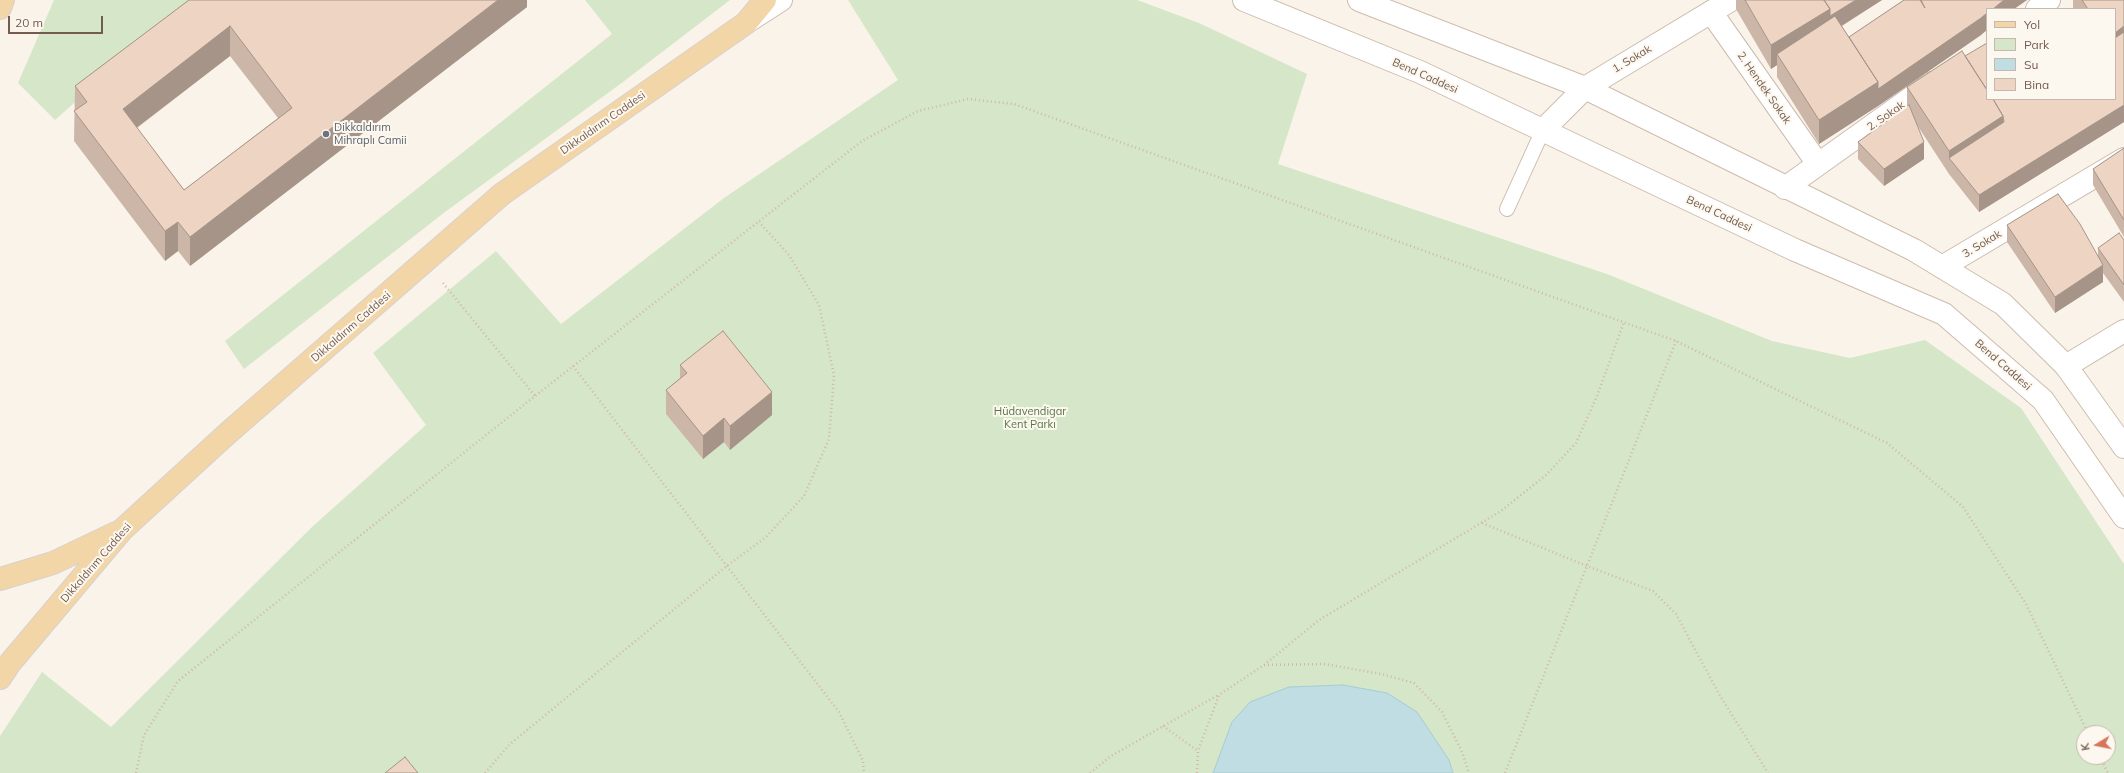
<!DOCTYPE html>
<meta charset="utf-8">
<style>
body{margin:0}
#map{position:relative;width:2124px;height:773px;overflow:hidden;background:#faf3e9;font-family:Mulish,sans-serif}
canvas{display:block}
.legend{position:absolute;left:1986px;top:8px;width:130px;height:92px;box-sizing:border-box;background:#fdf8ef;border:1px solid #c5b9af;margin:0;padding:5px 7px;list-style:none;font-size:12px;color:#725b4f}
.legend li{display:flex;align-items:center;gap:8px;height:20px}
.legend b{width:20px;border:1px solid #c5b9af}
.north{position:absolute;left:2076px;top:725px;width:40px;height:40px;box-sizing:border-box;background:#fdf8ef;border:1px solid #c5b9af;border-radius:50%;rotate:260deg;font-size:11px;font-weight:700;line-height:16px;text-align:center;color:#725b4f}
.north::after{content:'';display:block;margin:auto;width:14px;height:18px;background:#d8755a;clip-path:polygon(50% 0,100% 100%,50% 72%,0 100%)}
.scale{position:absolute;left:8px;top:16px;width:95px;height:18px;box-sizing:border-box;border:2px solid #725b4f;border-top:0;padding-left:5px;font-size:12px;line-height:14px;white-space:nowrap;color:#725b4f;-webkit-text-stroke:3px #fdf8ef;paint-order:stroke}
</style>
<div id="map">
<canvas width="2124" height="773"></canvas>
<ul class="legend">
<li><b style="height:5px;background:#f2d6a8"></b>Yol</li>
<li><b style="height:11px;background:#d5e7c8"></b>Park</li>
<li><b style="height:11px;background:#bfdde2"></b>Su</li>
<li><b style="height:11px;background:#edd4c3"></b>Bina</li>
</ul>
<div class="north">K</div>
<div class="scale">20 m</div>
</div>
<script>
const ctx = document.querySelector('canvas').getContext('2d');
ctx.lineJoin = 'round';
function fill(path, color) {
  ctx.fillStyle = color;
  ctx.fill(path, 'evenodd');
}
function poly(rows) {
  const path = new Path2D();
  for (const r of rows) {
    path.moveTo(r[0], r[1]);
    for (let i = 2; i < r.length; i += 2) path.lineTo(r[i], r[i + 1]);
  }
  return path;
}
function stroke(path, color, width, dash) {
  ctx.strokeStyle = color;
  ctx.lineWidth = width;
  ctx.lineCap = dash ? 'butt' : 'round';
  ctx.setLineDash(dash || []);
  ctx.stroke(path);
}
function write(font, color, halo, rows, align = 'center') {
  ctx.font = font + ' Mulish,sans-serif';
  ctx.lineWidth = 4;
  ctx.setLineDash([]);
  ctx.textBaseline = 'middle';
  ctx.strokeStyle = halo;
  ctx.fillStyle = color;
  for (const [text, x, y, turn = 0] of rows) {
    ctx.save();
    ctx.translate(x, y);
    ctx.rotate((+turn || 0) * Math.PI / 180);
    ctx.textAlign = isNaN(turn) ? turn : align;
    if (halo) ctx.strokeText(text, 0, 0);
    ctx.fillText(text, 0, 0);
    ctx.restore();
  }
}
fill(poly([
 [54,0,190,0,55,120,18,83],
 [585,0,730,0,623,82,445,212,244,369,225,341,612,34],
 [848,0,1137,0,1199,23,1307,74,1278,164,1607,274,1772,341,1850,358,1925,340,2021,408,2124,564,2124,773,0,773,0,736,42,672,111,727,312,527,426,425,373,353,496,251,561,324,724,198,898,80],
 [2084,733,2108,733,2108,757,2084,757]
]), '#d5e7c8');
const water = poly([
 [1343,685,1387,693,1417,712,1449,760,1453,773,1213,773,1232,722,1250,702,1289,687,1343,685]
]);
fill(water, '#bfdde2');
stroke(water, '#a6ccd3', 1);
const lane = poly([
 [1507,209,1543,130]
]);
const street = poly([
 [2037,9,2049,0],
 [1711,12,1818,164],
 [1785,188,1932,83],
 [1942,267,2124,159],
 [2066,366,2124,331]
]);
const secondary = poly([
 [1244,0,1420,72,1795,250,1944,314,2043,400,2124,517],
 [1359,0,1585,88,1914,250,2003,304,2066,366,2124,447],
 [750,20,781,0],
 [1543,130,1585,88,1731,0]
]);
const primary = poly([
 [0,8,3,0],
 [0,579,53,563,116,533],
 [0,678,10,663,122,530,228,433,502,194,746,23,765,0]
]);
stroke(lane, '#ccbcaf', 16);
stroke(street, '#ccbcaf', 24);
stroke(secondary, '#cebcad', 24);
stroke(primary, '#d8d1ce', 24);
stroke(poly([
 [443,283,535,396],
 [573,366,839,712,863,761,864,773],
 [1482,523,1587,566,1653,591,1676,614,1719,694,1768,773],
 [1264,665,1325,664,1381,674,1414,683,1442,712,1462,752,1469,773],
 [1163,726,1198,751],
 [2100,757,2108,773],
 [136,773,144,735,178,681,535,396,862,141,918,111,968,99,1014,104,1676,341,1887,443,1963,507,2026,604,2088,733],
 [485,773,510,744,728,565,766,537,804,496,829,439,834,375,819,305,789,255,759,222],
 [1090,773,1111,756,1218,695],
 [1197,773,1198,751,1219,695,1264,665,1319,620,1501,511,1546,475,1576,443,1597,396,1624,322],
 [1505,773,1676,341]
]), '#d2b7a6', 2.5, [1, 3]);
stroke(lane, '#fff', 14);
stroke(street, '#fff', 22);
stroke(secondary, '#fff', 22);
stroke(primary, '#f2d6a8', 22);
fill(poly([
 [189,0,527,0,527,7,190,266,178,251,165,261,74,141,75,86],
 [230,56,278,118,184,190,137,128],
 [1736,0,1882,0,1842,26,1849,37,1904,0,2027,0,2014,9,1987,9,1981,35,1878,106,1819,144,1777,77,1777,65,1771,69,1736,9],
 [2073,0,2124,0,2124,122,1979,212,1949,174,1917,125,1924,159,1884,186,1858,159,1858,142,1907,106,1907,87,1965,56,2115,99,2115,9,2073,9],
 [2124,148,2124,237,2093,185,2093,169],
 [2007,225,2098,255,2098,248,2124,240,2124,302,2103,273,2103,282,2055,313,2007,242],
 [680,365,772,415,730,450,724,442,703,459,666,414,666,390,680,378]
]), '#ccb6a8');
fill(poly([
 [498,0,527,0,527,7,190,266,190,237],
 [1856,0,1882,0,1830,33,1777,54,1777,65,1771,69,1771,45,1830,9],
 [2004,0,2027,0,2014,9,1993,9],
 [1987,13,1987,30,1981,35,1878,106,1819,144,1819,120,1878,82],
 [230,26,230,56,123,138,123,109],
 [2124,26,2124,50,2115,56,2115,33],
 [2124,105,2124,122,1979,212,1979,195],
 [2003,116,2003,139,1949,158,1949,151],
 [1924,142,1924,159,1884,186,1884,169],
 [178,222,178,251,165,261,165,231],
 [2103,265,2103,282,2055,313,2055,297],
 [772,392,772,415,730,450,730,426],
 [724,418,724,442,703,459,703,436]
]), '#a69488');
const building = poly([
 [189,0,498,0,190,237,178,222,165,231,74,111,87,102,75,86,189,0],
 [230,26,292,108,184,190,123,109,230,26],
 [1745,0,1824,0,1830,9,1771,45,1745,0],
 [1824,0,1856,0,1830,16,1830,9,1824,0],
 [1904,0,1920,0,1925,8,1921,0,2004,0,1993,9,1987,9,1987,13,1981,18,1878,89,1878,82,1849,37,1904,0],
 [2082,0,2124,0,2124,26,2115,33,2115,9,2088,9,2082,0],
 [1835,16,1878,82,1819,120,1777,54,1835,16],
 [2124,32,2124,105,1979,195,1949,158,2004,122,2003,116,1993,99,2115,99,2115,38,2124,32],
 [1987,43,1987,90,1965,56,1987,43],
 [1962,51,1987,90,1987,99,1993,99,2003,116,1949,151,1907,87,1962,51],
 [1909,105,1924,142,1884,169,1858,142,1909,105],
 [2124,148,2124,220,2093,169,2124,148],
 [2058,194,2080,224,2103,265,2055,297,2007,225,2058,194],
 [2119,233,2124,240,2124,285,2098,248,2119,233],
 [723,331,772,392,730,426,724,418,703,436,666,390,687,373,680,365,723,331],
 [405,757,418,773,385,773,405,757]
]);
fill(building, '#edd4c3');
stroke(building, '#a69488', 1);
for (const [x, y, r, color] of [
 [326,134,4,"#6b7280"]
]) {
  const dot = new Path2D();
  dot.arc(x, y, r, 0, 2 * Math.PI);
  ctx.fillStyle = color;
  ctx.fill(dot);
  stroke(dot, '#fdf8ef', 1.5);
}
write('11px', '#725b4f', '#fdf8ef', [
 ["1. Sokak",1632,59,-31],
 ["Bend Caddesi",1425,76,24],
 ["2. Hendek Sokak",1764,88,55],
 ["2. Sokak",1886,116,-35],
 ["Dikkaldırım Caddesi",603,123,-35],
 ["Bend Caddesi",1719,214,25],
 ["3. Sokak",1982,244,-31],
 ["Dikkaldırım Caddesi",351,327,-41],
 ["Bend Caddesi",2003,365,41],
 ["Dikkaldırım Caddesi",96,563,-49]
]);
write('11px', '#5b616d', '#fdf8ef', [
 ["Dikkaldırım",334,128],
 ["Mihraplı Camii",334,141]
], 'left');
write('11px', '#567748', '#fdf8ef', [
 ["Hüdavendigar",1030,412],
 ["Kent Parkı",1030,425]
]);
</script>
